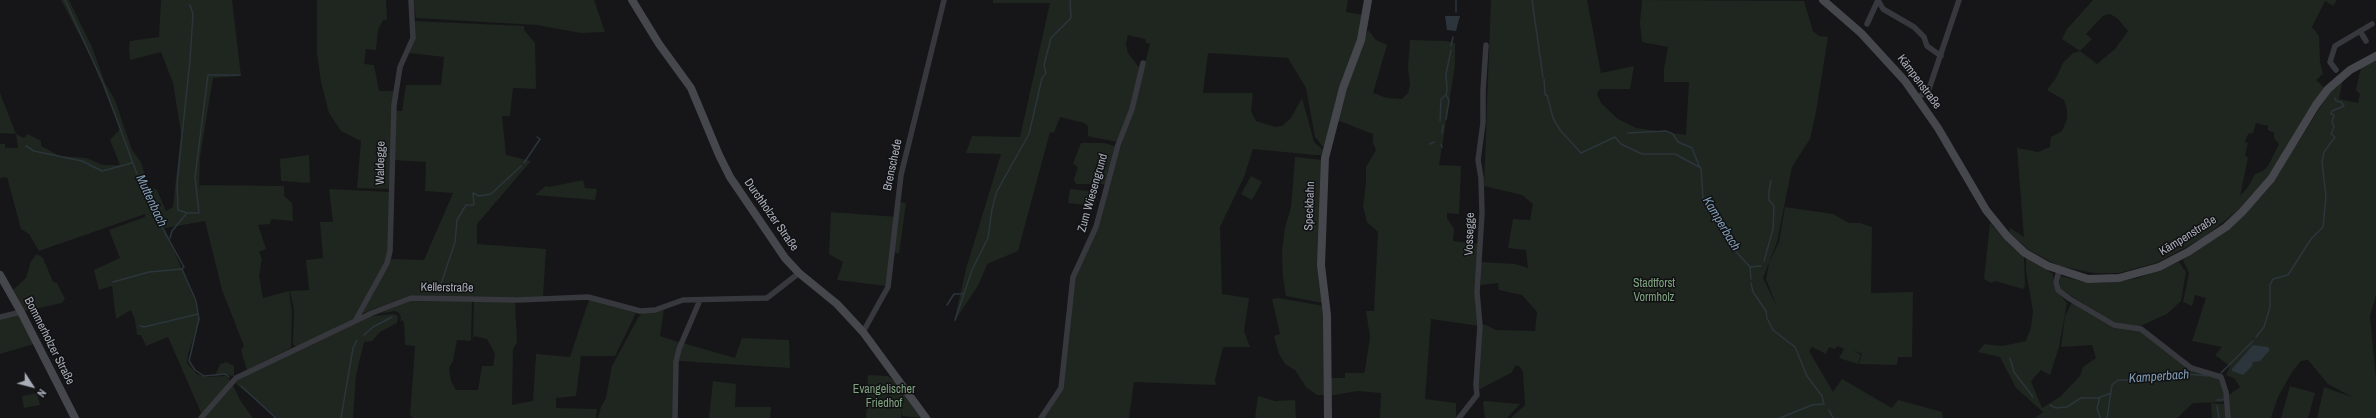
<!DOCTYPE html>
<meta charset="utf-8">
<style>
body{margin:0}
#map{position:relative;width:2376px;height:418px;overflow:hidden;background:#161618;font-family:"Archivo Narrow",sans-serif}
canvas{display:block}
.north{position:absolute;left:12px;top:366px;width:40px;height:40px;-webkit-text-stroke:3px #111113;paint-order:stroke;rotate:126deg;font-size:11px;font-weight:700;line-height:16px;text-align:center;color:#a8adb8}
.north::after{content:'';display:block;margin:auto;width:14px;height:18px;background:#a8adb8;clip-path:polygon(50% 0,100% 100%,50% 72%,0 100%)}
</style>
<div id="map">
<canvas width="2376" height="418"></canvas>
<div class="north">N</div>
</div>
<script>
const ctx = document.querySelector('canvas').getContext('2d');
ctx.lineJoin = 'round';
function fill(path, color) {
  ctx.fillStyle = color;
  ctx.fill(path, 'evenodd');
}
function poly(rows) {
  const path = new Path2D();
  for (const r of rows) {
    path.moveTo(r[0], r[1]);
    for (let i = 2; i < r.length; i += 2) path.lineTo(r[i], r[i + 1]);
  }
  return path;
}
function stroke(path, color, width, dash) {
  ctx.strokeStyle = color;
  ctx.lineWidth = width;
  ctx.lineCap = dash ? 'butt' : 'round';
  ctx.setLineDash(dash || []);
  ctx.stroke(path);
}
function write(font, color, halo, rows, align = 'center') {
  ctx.font = font + ' "Archivo Narrow",sans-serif';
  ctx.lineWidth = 3;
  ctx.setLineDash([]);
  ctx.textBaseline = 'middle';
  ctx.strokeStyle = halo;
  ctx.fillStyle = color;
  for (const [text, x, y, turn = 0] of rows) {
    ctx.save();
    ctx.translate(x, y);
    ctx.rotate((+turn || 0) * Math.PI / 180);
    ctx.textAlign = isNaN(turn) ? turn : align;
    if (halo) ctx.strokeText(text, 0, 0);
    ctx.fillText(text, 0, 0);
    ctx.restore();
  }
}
fill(poly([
 [61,0,69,0,92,47,105,83,115,100,132,150,141,162,148,186,157,190,166,211,173,207,181,133,173,83,161,52,130,60,129,48,130,41,159,37,161,0,232,0,241,76,213,78,200,157,199,193,199,185,284,186,284,196,292,203,293,221,271,219,270,224,258,225,266,249,259,252,262,259,259,276,263,298,289,291,292,312,291,348,247,370,241,350,244,346,222,290,205,221,165,228,158,212,195,301,200,319,188,354,187,363,197,374,207,377,226,376,231,381,202,415,168,337,146,346,141,335,137,335,135,320,131,310,116,319,112,286,99,290,94,270,120,258,109,230,145,217,145,214,39,251,29,234,21,229,7,177,0,178,0,144,5,144,5,148,18,148,16,134,0,133,0,93,16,134,24,138,28,134,41,141,41,146,60,156,86,158,103,165,120,165,110,140,120,129,91,57],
 [317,0,386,0,387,20,383,20,378,30,376,50,366,49,364,64,374,65,379,91,394,91,390,189,357,188,361,141,341,131,329,113,321,82,317,53],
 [413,0,594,0,605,32,581,33,537,25,416,18],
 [993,0,1348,0,1346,12,1363,15,1359,38,1325,146,1323,147,1315,137,1306,88,1288,58,1208,53,1203,93,1253,93,1251,111,1256,121,1275,127,1282,126,1291,118,1302,98,1314,142,1323,150,1321,155,1315,155,1253,149,1244,177,1220,227,1222,294,1249,298,1244,331,1250,347,1223,347,1215,380,1216,385,1134,382,1129,418,1042,418,1059,394,1072,284,1085,254,1133,109,1150,44,1146,43,1145,39,1128,35,1126,44,1128,53,1141,70,1135,94,1118,142,1091,137,1088,136,1088,126,1084,123,1060,117,1054,133,1050,132,1018,251,987,264,979,284,954,322,966,269,1001,154,966,153,972,136,1020,137,1050,3,993,3],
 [1491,0,1587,0,1601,73,1634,66,1630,89,1600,89,1597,94,1601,103,1618,119,1636,128,1686,135,1689,82,1664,82,1664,69,1668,47,1642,42,1640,23,1642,0,1804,1,1813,31,1819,36,1828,37,1816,112,1810,139,1792,167,1777,242,1763,278,1777,307,1766,279,1769,263,1779,242,1785,207,1833,214,1849,223,1860,223,1872,227,1871,293,1913,292,1912,357,1898,357,1897,365,1859,364,1862,354,1853,350,1861,355,1858,364,1839,358,1844,349,1837,346,1835,349,1829,347,1826,354,1812,347,1809,351,1833,392,1842,379,1892,408,1898,400,1942,412,1943,418,1511,418,1525,405,1523,372,1520,367,1516,365,1511,373,1480,389,1477,386,1481,324,1486,325,1496,330,1535,331,1537,312,1522,295,1499,290,1498,283,1480,285,1481,262,1515,264,1528,268,1526,250,1508,248,1513,219,1530,220,1533,204,1522,195,1484,186],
 [2093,0,2337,0,2333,6,2325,1,2312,27,2319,36,2320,62,2323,74,2316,80,2325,88,2268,177,2238,210,2203,238,2156,263,2119,273,2094,273,2059,266,2029,250,2009,232,2010,228,2024,237,2017,148,2038,152,2050,147,2051,137,2062,131,2067,119,2067,109,2064,100,2047,90,2056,78,2063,63,2073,53,2080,51,2062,39,2067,29],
 [2110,14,2117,18,2128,31,2115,49,2097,64,2080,51,2092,39,2086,34,2103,16],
 [2256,123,2268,126,2268,130,2274,133,2274,138,2279,144,2268,166,2263,171,2255,174,2248,187,2240,196,2248,158,2245,155,2248,143,2245,142,2248,134,2253,133],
 [414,21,524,26,524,30,535,43,536,89,513,88,510,116,502,116,506,155,531,161,477,224,477,244,546,249,543,297,474,298,411,295,361,314,390,259,424,260,453,193,425,191,426,162,394,160,395,111,402,111,406,85,441,85,444,57,409,53],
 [1368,30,1376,40,1387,45,1373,93,1387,98,1402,99,1408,93,1410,85,1408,67,1410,40,1446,41,1455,43,1455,65,1439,165,1461,166,1459,214,1447,213,1447,218,1454,229,1453,241,1480,244,1479,326,1431,319,1425,399,1456,403,1456,418,1380,418,1381,393,1357,391,1329,396,1330,378,1345,378,1345,373,1364,373,1365,370,1370,337,1366,311,1374,311,1378,232,1367,222,1363,206,1366,183,1366,167,1376,150,1373,143,1373,134,1337,120,1346,86],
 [2376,61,2376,295,2370,316,2376,378,2376,418,2317,418,2324,387,2352,397,2328,384,2308,360,2301,361,2292,372,2278,397,2271,418,2229,418,2226,397,2240,387,2234,378,2226,375,2230,366,2215,355,2222,347,2192,341,2206,298,2195,295,2192,306,2183,302,2189,273,2183,260,2244,214,2270,187,2331,90,2343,78,2339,99,2358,103,2360,94,2356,90,2361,67],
 [1081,143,1104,143,1115,146,1106,184,1076,184,1074,179,1078,167,1073,164],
 [309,155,310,183,281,181,280,159],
 [1295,157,1322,160,1323,303,1286,296,1283,277,1282,251,1285,228,1291,207],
 [1251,176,1262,182,1252,200,1241,194],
 [583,180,585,188,597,189,595,200,535,195,546,186,549,187],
 [329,189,390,192,389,245,385,262,353,319,296,347,293,344,294,310,290,291,309,290,306,260,323,258,320,222,333,222],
 [1070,189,1097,192,1095,206,1068,203],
 [898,202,906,203,899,254,894,252,886,286,837,280,843,262,829,254,831,212,897,217],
 [1990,223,2011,246,2024,256,2025,286,2023,289,1995,281,1991,283,1984,279],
 [37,254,43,258,53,282,57,283,65,299,62,303,25,311,13,290,26,278,31,261],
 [2026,257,2053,274,2054,287,2067,303,2059,347,2050,375,2041,370,2031,381,2042,408,2061,396,2080,376,2083,367,2096,358,2092,345,2061,347,2065,316,2072,302,2114,326,2141,331,2189,369,2222,379,2225,402,2193,403,2177,418,2035,418,2043,412,2016,388,2000,357,1978,352,1984,344,2002,346,2026,341,2031,327,2033,311,2026,271],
 [2179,262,2186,272,2181,301,2167,314,2138,327,2115,324,2059,288,2060,276,2090,283,2115,282,2138,278],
 [1278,298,1324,306,1325,395,1317,395,1306,387,1295,370,1285,364,1279,354,1274,336,1280,334,1272,299],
 [412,299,472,301,471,341,457,340,453,361,449,368,451,381,456,390,478,390,482,366,493,366,495,354,487,339,475,336,473,338,474,302,515,301,517,343,513,349,512,405,533,401,536,354,570,357,589,300,636,313,615,356,581,356,576,396,556,398,556,408,597,409,596,418,413,418,410,416,415,346,405,345,404,323,403,320,400,321,401,317,399,313,395,311,379,314],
 [664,309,660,336,681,343,678,349,673,418,598,418,601,407,606,398,612,366,638,318,642,313],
 [394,314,398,316,397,323,380,332,372,341,364,342,356,375,353,418,278,418,235,383,240,379,371,316],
 [18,315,34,344,0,354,0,319],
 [742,338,789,340,790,368,679,361,683,343,735,358],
 [226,362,234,366,234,376,216,374,220,364],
 [868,375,888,376,893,380,895,378,923,418,902,416,901,409,901,418,866,418],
 [713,381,736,384,735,407,771,407,770,418,709,418],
 [233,385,240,400,253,418,204,418],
 [2290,386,2315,393,2308,418,2281,418],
 [37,393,40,405,24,408,22,396],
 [1258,396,1275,401,1295,400,1296,418,1255,418],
 [1483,402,1486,401,1520,404,1507,418,1485,418],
 [2211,403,2224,404,2226,418,2212,418]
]), '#1e261f');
fill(poly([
 [1445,16,1460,16,1456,31,1447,30],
 [2253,345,2268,347,2270,350,2260,361,2253,362,2252,366,2243,375,2232,371,2232,369]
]), '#2c353c');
stroke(poly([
 [65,0,104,85,137,174],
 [1532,0,1543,77],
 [1456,12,1456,0],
 [1451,46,1453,37],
 [1544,79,1545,95,1547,95,1553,118,1560,130,1581,153,1615,137,1621,144,1642,154,1675,154,1701,168,1703,198,1712,204,1731,246,1750,267,1751,279],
 [1446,119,1449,101,1447,96],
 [1440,121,1441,99,1446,95,1447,90,1446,74,1451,50],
 [1442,133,1443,125],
 [1628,133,1666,131,1673,134,1678,142,1692,148,1700,168],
 [1430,144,1434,142],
 [1441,144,1442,147],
 [26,146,34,151,82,161,102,171,132,163],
 [524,163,540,139,537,137],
 [138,177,154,213,184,267,182,269,196,301,199,319,189,361,195,370,204,376,225,374,229,377],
 [1702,202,1703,198],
 [1707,210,1708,211],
 [187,213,199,213,195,177,208,75,240,75],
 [1712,220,1713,222],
 [170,238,172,231,187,213,178,210,177,184,190,60,193,14,190,5],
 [1764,261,1773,229,1774,206,1769,200,1769,191,1771,181],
 [1750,267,1761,266],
 [113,282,149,272,182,269],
 [1751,283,1753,292,1766,311,1767,318,1773,330,1795,347,1807,376,1822,396,1824,404,1812,405,1780,418],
 [441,284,455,242,457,220,466,205,474,205,473,193,479,196,491,194,521,166],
 [947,305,954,294,963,294],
 [955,320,972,270,988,238,992,209,997,191,1029,134,1042,78,1046,73,1044,65,1051,38,1071,18,1070,0],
 [140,326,144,327,198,314],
 [364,335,373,327,392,317],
 [2256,337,2264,327,2270,307,2270,285,2273,279,2288,275,2311,239,2323,227,2326,197,2322,162,2324,152,2335,137,2331,134,2334,127,2332,122,2334,115,2331,114,2332,111,2344,106,2341,102,2336,101,2335,98],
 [2010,358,2014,372,2033,397],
 [2221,373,2253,341],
 [241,386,276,418],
 [2100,397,2097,408,2100,418],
 [2217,400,2222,400,2224,398],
 [2050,405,2056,408,2067,407,2081,398,2098,398,2111,393],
 [2217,406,2219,418],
 [1829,410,1833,418],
 [341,418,353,348,357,340],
 [2107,418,2112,385,2118,380,2140,380,2179,373,2207,376]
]), '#2c353c', 1.5);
stroke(poly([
 [1878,0,1883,9,1914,27,1924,37,1927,46,1941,56],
 [1867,24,1878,0],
 [2360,31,2366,41],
 [2336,70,2330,62,2335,46,2372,24],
 [1918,98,1929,89,1959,0],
 [2059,271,2056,282,2058,290,2070,299,2114,325,2141,329,2191,368,2221,377,2226,392,2228,418],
 [0,317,21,312],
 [355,321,387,263,390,251,394,105,400,67,413,38,411,0],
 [863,332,888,287,901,175,944,0],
 [201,418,236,378,372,313,411,298,518,300,588,297,640,311,655,310,683,300,767,298,799,273],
 [675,418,676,362,679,349,700,300],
 [1041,418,1061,388,1073,277,1096,227,1118,145,1132,109,1143,63],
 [1459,418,1477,395,1476,385,1480,326,1477,292,1482,213,1481,178,1478,160,1483,123,1483,91,1486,45]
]), '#37383d', 5.5);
stroke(poly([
 [632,0,659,44,691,88,719,155,730,177,785,258,799,273,837,304,863,332,926,418],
 [1823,0,1861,33,1905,81,1938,128,1986,210,2007,236,2025,253,2048,266,2088,279,2119,278,2159,267,2188,252,2226,227,2242,212,2271,179,2316,105,2328,89,2350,70,2376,56],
 [0,275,21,312,75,418],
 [1328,418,1327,315,1321,265,1325,158,1343,88,1361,40,1368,0]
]), '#45474d', 8);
write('12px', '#a8adb8', '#111113', [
 ["Kämpenstraße",1919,82,53],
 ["Waldegge",381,163,-89],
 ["Brenschede",893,165,-78],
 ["Zum Wiesengrund",1093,193,-74],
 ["Speckbahn",1310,206,-88],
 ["Durchholzer Straße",771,215,55],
 ["Vossegge",1470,234,-88],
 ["Kämpenstraße",2188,236,-32],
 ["Kellerstraße",447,288,1],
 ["Bommerholzer Straße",49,341,63]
]);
write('12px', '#7fa381', '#111113', [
 ["Stadtforst",1654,284],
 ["Vormholz",1654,298],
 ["Evangelischer",884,390],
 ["Friedhof",884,404]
]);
write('italic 13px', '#7f9bb3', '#111113', [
 ["Muttenbach",151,201,65],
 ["Kamperbach",1721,224,59],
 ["Kamperbach",2159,377,-4]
]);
</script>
